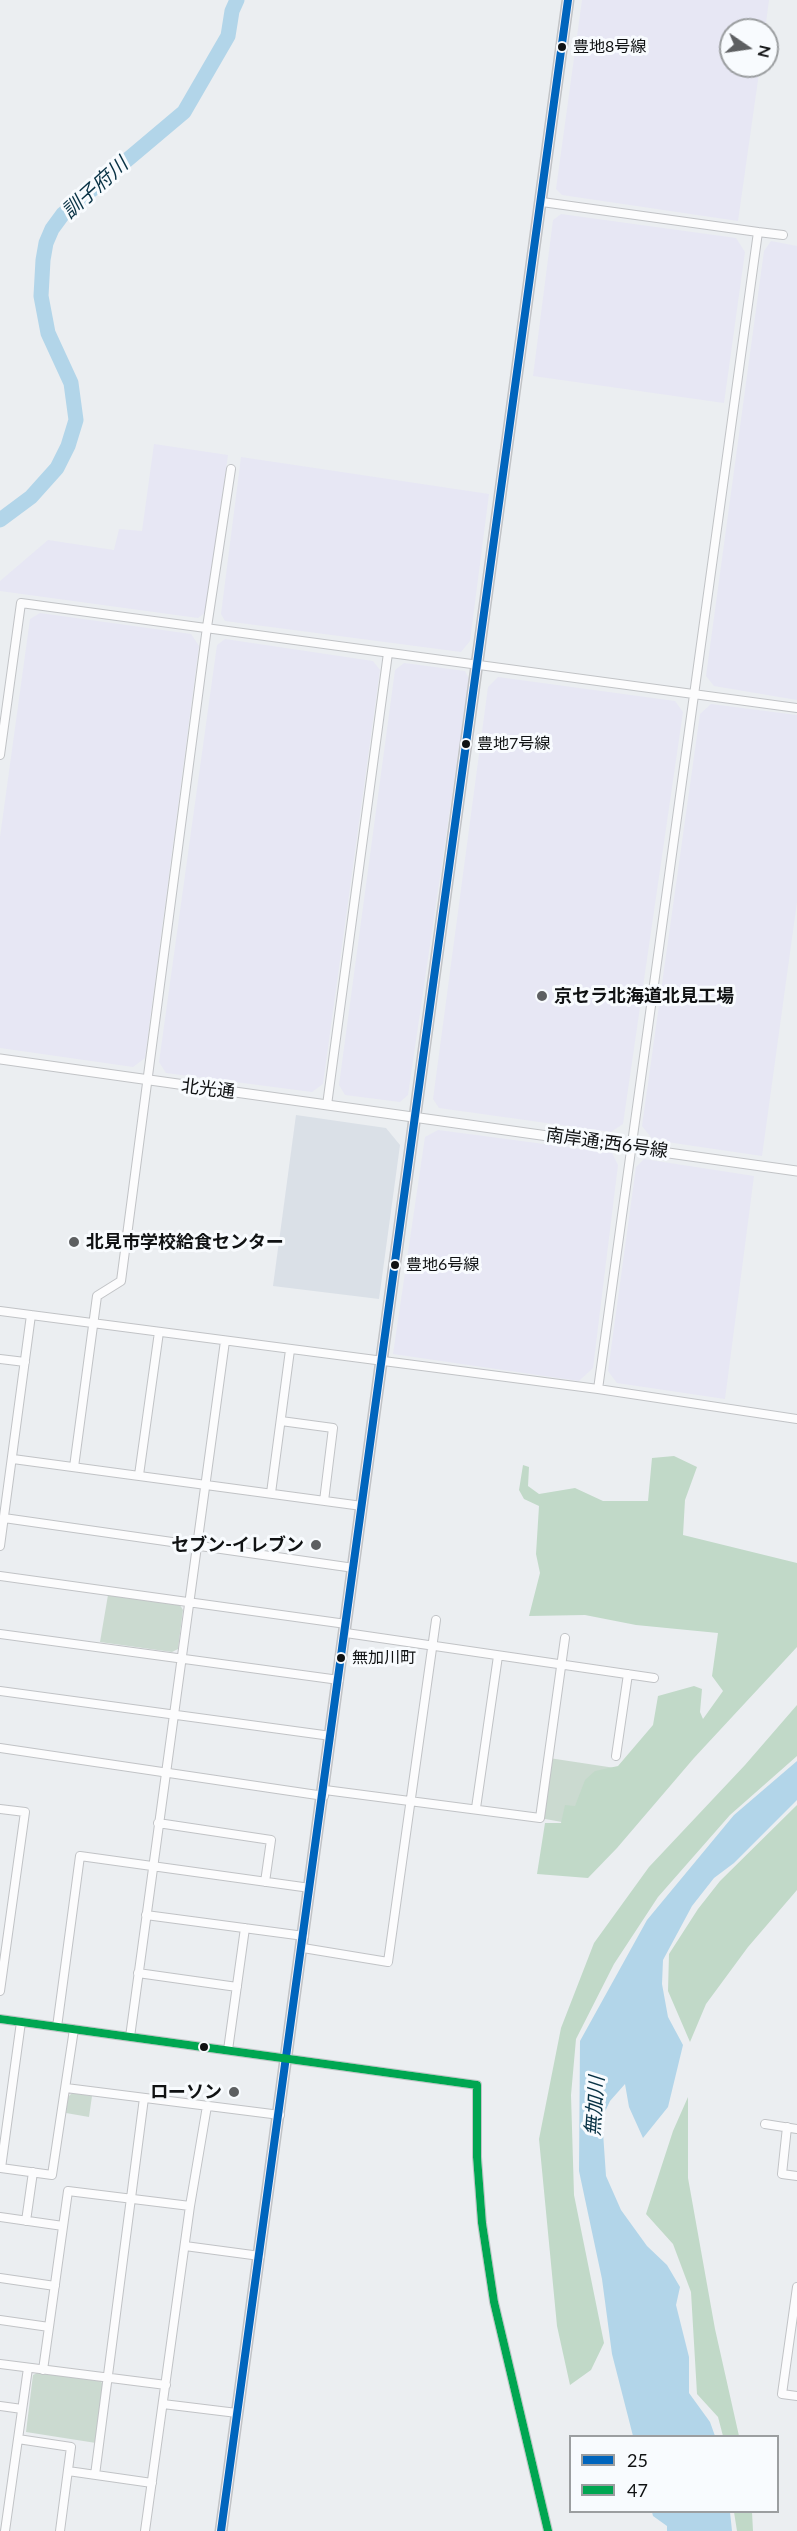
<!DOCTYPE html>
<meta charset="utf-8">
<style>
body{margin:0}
#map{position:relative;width:797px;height:2531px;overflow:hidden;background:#ebeef1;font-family:Lato,sans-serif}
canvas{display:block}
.legend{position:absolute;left:569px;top:2435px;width:210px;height:78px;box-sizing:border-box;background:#f8fbfe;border:2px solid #9b9ea0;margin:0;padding:8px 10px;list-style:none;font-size:18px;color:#101213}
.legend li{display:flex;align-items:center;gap:12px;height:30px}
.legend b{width:30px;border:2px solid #9b9ea0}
.north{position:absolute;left:719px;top:18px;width:60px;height:60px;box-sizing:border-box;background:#f8fbfe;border:2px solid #9b9ea0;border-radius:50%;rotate:103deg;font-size:16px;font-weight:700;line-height:24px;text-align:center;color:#101213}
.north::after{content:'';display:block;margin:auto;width:21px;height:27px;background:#5d5f61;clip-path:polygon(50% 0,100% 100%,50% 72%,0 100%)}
</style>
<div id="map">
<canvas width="797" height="2531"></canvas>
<ul class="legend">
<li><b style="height:8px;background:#0065bd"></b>25</li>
<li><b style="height:8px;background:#00a651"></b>47</li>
</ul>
<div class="north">N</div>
</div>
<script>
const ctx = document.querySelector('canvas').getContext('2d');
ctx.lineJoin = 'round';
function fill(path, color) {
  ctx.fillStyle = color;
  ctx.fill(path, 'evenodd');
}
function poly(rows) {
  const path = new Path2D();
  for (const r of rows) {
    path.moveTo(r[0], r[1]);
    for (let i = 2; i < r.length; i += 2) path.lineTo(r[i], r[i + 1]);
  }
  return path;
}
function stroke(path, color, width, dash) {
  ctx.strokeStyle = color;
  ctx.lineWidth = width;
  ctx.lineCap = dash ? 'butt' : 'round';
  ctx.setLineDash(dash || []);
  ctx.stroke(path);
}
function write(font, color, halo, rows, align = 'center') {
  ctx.font = font + ' Lato,"Noto Sans JP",sans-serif';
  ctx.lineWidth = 6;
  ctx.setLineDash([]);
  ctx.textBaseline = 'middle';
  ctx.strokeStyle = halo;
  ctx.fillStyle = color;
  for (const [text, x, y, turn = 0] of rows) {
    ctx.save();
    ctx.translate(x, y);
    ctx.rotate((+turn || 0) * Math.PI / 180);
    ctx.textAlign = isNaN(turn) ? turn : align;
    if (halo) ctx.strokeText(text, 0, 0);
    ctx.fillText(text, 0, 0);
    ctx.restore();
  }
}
fill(poly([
 [296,1115,386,1128,400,1145,379,1299,273,1286]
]), '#dae0e7');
fill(poly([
 [582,0,769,0,765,30,731,30,731,66,760,66,738,221,562,195,556,189],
 [561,214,736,238,745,252,724,403,533,376,553,220],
 [771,241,797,246,797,700,714,686,706,676,764,251],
 [154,444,228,455,206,612,198,618,0,591,0,581,48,540,114,550,119,529,142,531],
 [241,457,489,494,470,641,461,652,225,621,221,614],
 [40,613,191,634,199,646,145,1058,133,1067,0,1048,0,837,30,619],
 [225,639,373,661,380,670,323,1084,312,1092,166,1073,159,1062,217,645],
 [404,663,465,671,469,679,408,1095,400,1102,345,1095,339,1085,395,670],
 [498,677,675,701,683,712,623,1124,611,1132,439,1108,433,1099,488,687],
 [711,704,797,715,797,902,762,1156,653,1140,642,1126,700,714],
 [438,1130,612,1153,618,1165,593,1368,579,1381,393,1354,425,1137],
 [644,1159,754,1176,725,1399,617,1383,608,1371,636,1167]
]), '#e7e7f4');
fill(poly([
 [108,1595,180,1605,183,1610,178,1649,172,1652,100,1642],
 [549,1758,615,1768,578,1825,540,1818],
 [72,2093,92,2096,89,2117,66,2113,68,2097],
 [37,2373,101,2381,103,2386,96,2443,26,2432,33,2375]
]), '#cbdad0');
fill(poly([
 [674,1456,697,1467,685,1500,683,1535,797,1563,797,1647,694,1758,617,1848,588,1878,537,1874,545,1823,561,1823,565,1805,575,1806,585,1780,595,1771,618,1766,653,1725,658,1696,694,1686,702,1689,700,1712,703,1719,723,1691,712,1676,718,1633,636,1625,585,1615,529,1616,540,1573,536,1554,539,1506,524,1499,519,1490,523,1465,529,1467,528,1486,539,1494,575,1488,603,1501,648,1501,652,1458],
 [797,1705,797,1756,730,1815,658,1897,614,1964,576,2039,571,2095,574,2195,604,2343,591,2370,570,2385,557,2326,539,2139,561,2028,594,1943,649,1867,745,1765],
 [797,1805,797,1890,748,1947,706,2004,690,2042,668,1991,669,1954,698,1909,720,1881],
 [688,2097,688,2178,715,2329,739,2436,723,2436,718,2417,697,2394,691,2292,673,2244,646,2214,673,2131],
 [734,2512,752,2512,753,2531,737,2531]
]), '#c1d9c8');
fill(poly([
 [797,1761,797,1800,734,1863,714,1878,692,1906,663,1960,662,1984,668,2017,683,2045,668,2107,643,2138,629,2107,625,2084,610,2101,602,2118,606,2176,621,2210,647,2246,667,2265,680,2287,676,2305,689,2357,689,2393,710,2422,715,2436,633,2436,612,2354,602,2279,579,2171,580,2041,647,1920,734,1815],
 [652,2512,730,2512,732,2531,667,2531,667,2526,653,2516]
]), '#b2d5e9');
stroke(poly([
 [0,520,31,497,57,468,68,446,76,420,71,383,48,333,41,296,43,260,46,243,52,229,63,214,184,112,228,36,232,11,237,0]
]), '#b2d5e9', 15);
const minor = poly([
 [542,202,758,232,598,1389],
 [758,232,783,235],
 [0,755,21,603,797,708],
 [327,1105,388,653],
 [0,1311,598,1389,797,1419],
 [0,1359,25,1362],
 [281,1421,333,1428,324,1501],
 [13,1459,362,1506],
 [74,1467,97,1296,121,1281,207,627,231,469],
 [139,1475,159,1332],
 [271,1493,290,1350],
 [4,1518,354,1568],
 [0,1546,31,1315],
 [0,1576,346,1624],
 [346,1633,654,1678],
 [0,1634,339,1680],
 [0,1691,331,1736],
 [0,1748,324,1796],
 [616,1756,628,1674],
 [325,1790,540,1818,565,1638],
 [476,1808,498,1656],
 [0,1809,25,1812,0,1991],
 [158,1823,271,1840,265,1882],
 [146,1915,304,1936],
 [303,1948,388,1962,436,1620],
 [138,1973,237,1987],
 [0,2019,477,2085,477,2157,482,2223,494,2302,548,2531],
 [21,2022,1,2168,52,2175,74,2029],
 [57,2027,80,1856,310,1888],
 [130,2037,225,1341],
 [228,2050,245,1928],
 [66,2088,280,2115],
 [765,2124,797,2129],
 [787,2127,782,2174,797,2176],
 [0,2217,63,2226],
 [26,2221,33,2172],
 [185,2246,260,2256],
 [0,2278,55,2286],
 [797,2287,782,2394,797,2396],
 [0,2320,49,2327],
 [0,2364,166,2385],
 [43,2370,68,2191,190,2206],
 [163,2404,237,2413],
 [0,2406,22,2409],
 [18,2439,71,2447,60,2531],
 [68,2471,152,2483],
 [95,2475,144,2098],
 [5,2531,28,2368],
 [145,2531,190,2206,207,2106]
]);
const tertiary = poly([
 [0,1059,797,1171]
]);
const secondary = poly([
 [221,2531,568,0]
]);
stroke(minor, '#c1c3c6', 10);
stroke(tertiary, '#c1c3c6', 11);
stroke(secondary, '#c1c3c6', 13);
stroke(minor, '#fcfcfd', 8);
stroke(tertiary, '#fcfcfd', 9);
stroke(secondary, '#f4f2f7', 10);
stroke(poly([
 [221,2531,568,0]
]), '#0065bd', 8);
stroke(poly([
 [0,2019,477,2085,477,2157,482,2223,494,2302,548,2531]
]), '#00a651', 8);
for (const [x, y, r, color] of [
 [562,47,5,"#101213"],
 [466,744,5,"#101213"],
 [542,996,6,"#5d5f61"],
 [74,1242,6,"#5d5f61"],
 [395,1265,5,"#101213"],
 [316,1545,6,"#5d5f61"],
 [341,1658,5,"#101213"],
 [204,2047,5,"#101213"],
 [234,2092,6,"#5d5f61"]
]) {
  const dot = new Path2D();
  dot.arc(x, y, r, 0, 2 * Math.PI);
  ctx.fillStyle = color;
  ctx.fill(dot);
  stroke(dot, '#f8fbfe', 2);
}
write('16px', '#101213', '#f8fbfe', [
 ["豊地8号線",573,47],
 ["豊地7号線",477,744],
 ["豊地6号線",406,1265],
 ["無加川町",352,1658]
], 'left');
write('bold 18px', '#101213', '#f8fbfe', [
 ["京セラ北海道北見工場",554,996],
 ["北見市学校給食センター",86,1242],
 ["セブン-イレブン",304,1545,"right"],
 ["ローソン",222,2092,"right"]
], 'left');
write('18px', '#101213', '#f8fbfe', [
 ["北光通",208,1089,7],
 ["南岸通;西6号線",607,1143,8]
]);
write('italic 20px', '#073144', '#f8fbfe', [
 ["訓子府川",95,188,-42],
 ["無加川",595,2106,-86]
]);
</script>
